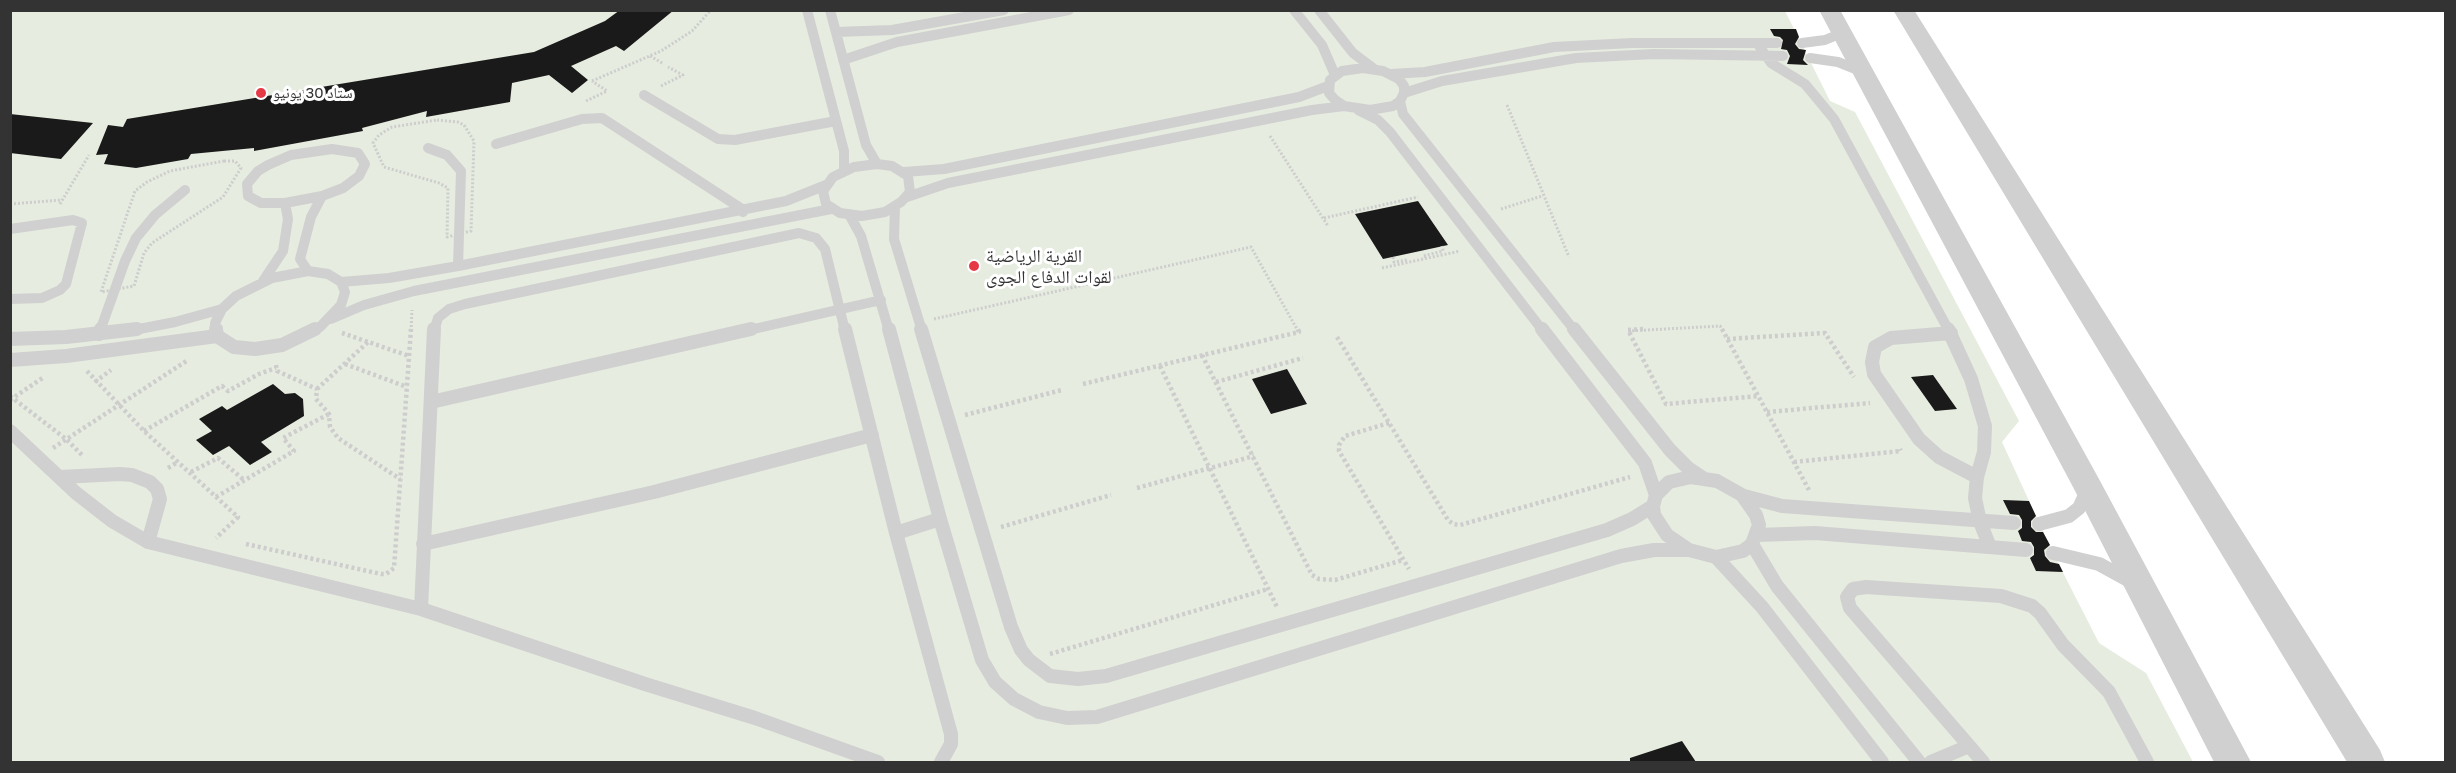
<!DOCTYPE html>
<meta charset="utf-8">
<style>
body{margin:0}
#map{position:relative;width:2456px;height:773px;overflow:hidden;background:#fff;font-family:"Golos Text",sans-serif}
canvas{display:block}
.frame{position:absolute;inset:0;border:12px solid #333;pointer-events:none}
</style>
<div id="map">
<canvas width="2456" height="773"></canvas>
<div class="frame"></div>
</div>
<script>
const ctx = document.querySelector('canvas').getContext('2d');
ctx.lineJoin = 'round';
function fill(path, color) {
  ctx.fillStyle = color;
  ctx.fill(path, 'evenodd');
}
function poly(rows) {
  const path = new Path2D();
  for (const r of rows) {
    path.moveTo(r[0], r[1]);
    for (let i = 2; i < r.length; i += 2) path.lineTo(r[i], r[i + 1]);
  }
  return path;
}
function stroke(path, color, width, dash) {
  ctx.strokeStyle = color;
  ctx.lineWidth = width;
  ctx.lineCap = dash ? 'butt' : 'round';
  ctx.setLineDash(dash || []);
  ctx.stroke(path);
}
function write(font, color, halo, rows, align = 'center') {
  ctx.font = font + ' "Golos Text","Noto Naskh Arabic",sans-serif';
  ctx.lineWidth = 6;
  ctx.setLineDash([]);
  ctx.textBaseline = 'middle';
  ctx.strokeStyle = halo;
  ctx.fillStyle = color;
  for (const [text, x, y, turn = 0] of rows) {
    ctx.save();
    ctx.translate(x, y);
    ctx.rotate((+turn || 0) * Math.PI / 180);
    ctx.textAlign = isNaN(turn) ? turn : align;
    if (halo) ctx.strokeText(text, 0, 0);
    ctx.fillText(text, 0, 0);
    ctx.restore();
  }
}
fill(poly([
 [10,11,1785,11,1830,101,1855,112,2019,421,2002,442,2053,553,2099,643,2146,673,2193,762,11,762]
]), '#e6ecdf');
fill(poly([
 [620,10,674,10,624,51,616,46,571,66,588,80,572,93,549,75,512,83,510,102,426,117,427,111,362,128,363,131,254,151,254,148,191,154,188,159,136,168,104,164,108,154,96,155,108,125,123,127,127,119,534,52,605,21],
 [1770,29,1796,29,1799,37,1795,44,1799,49,1806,50,1803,60,1808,65,1787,64,1790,56,1787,50,1781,49,1783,40,1780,37,1774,36],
 [10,114,93,123,61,159,10,153],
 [1418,201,1448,245,1383,259,1355,214],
 [1287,369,1307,404,1271,414,1252,379],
 [1933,375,1957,409,1935,411,1911,377],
 [273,384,285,394,295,393,303,399,304,416,261,442,272,452,250,465,229,446,213,455,196,440,212,431,199,419,222,406,227,410],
 [2003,500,2029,501,2036,516,2031,521,2031,527,2036,532,2043,532,2050,545,2044,550,2045,556,2050,562,2059,564,2063,572,2036,571,2030,558,2034,555,2034,547,2031,542,2022,541,2018,531,2022,528,2022,520,2019,515,2010,514],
 [1682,741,1696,762,1630,762,1630,758]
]), '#1a1a1a');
stroke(poly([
 [650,56,664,64],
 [592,81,661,51,692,31,711,10],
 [661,86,683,75,668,67],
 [586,101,607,91,592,81],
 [1507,105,1569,257],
 [437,120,458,122,464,125,474,141,471,231,447,237,448,188,439,183,384,167,373,143,379,135,392,127,437,120],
 [1270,136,1328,226],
 [224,161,235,161,241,168,223,197,152,243,144,253,134,286,101,292,135,191,147,182,170,171,224,161],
 [10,204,62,200],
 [60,204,89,155],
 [1501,209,1542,196],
 [1324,218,1418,197],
 [1393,257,1394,262,1407,260],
 [1426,257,1423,256,1443,251,1442,246],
 [1382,268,1460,251],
 [934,319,1251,247,1298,331],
 [411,331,412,310],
 [1628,331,1720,326,1723,331]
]), '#cdcdcd', 3, [2, 2]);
stroke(poly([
 [1643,329,1628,330,1666,404,1758,396],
 [1722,329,1809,490],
 [342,333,409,356],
 [1337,337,1448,520,1453,524,1460,525,1630,477],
 [1727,339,1825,333,1854,377],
 [1202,355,1312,575,1319,579,1335,580,1403,560],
 [345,364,407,387],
 [276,365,277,371,317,389,316,399,329,414,330,427,338,438,400,479],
 [1160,366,1277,607],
 [87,371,144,431,238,517,216,538],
 [95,382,111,370],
 [1216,382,1303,358],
 [1083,384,1299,332,1298,329],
 [317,389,368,342],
 [10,396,66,439,83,456],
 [10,400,44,377],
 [1767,412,1870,403],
 [965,415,1062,390],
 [1389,423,1345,436,1339,445,1339,451,1409,569],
 [144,431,222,386,228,391,259,374,276,368],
 [53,448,188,360],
 [1794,462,1901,451,1900,449],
 [168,468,178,462],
 [191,472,218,458,244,480],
 [1137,488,1254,456],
 [216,497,294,451,283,438,329,414],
 [1001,527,1111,495],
 [246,544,381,574,386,574,394,568,411,329],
 [1050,654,1268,589]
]), '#cdcdcd', 4.5, [3, 3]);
stroke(poly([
 [807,10,844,151,844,170],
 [830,10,866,145,877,164],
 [1294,10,1322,45,1335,75],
 [1319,10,1353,53,1373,68],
 [836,32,892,30,1004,10],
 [1757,43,1771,63,1805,84,1834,119,1949,331],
 [1802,43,1825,40,1842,33],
 [1810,58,1838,62,1863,72],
 [843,60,897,42,1069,10],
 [1363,68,1383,71,1399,79,1404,86,1404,93,1400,101,1393,106,1370,110,1344,106,1335,100,1329,93,1330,80,1342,71,1363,68],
 [1391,74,1425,72,1554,47,1632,43,1777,43],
 [1404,93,1442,81,1576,58,1654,54,1783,56],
 [644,95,718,139,735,140,836,121],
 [1400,101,1403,114,1575,331],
 [1358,110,1378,120,1390,132,1543,331],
 [496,144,582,119,602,118,742,209,743,212],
 [428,148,447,155,461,171,458,266],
 [332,149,358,153,365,164,359,176,343,188,322,196,285,203,261,203,248,196,247,184,258,171,268,165,291,155,332,149],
 [877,164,892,166,908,176,910,192,901,202,885,212,862,216,840,213,826,204,823,191,833,177,854,167,877,164],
 [904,172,944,169,1299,97,1328,86],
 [907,197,948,183,1312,110,1344,106],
 [895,207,894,239,922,331],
 [850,216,861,236,889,331],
 [10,229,73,220,82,223,66,284,60,290,42,298,10,299],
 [308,271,300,259,311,217,322,196],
 [263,281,283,251,288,219,285,203],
 [341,282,389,278,458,266,786,201,826,185],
 [331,319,364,305,414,291,831,209],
 [100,331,125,261,136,238,155,215,185,190],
 [129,331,175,322,222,309],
 [216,331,215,323,222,309,236,296,272,278,308,271,328,274,341,282,345,292,341,305,320,327,312,331],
 [434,331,438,318,449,309,465,304,799,233,816,238,825,249,845,331],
 [745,331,881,300]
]), '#d0d0d0', 10);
stroke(poly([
 [216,329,217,336,234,347,255,349,282,345,315,329],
 [434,329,421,609,645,684,755,718,878,762],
 [845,329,896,533,951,734,951,744,941,762],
 [889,329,940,519,982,660,995,682,1014,699,1039,712,1067,718,1097,717,1621,556,1654,550,1689,550],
 [921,329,1011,627,1021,650,1029,660,1050,676,1078,679,1106,676,1607,530,1632,519,1653,506],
 [1542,329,1645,463,1656,495],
 [1574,329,1670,450,1688,468,1703,478],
 [1948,329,1971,379,1985,426,1984,452,1977,477,1975,498,1980,522,1990,547],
 [1951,333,1891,338,1875,347,1872,362,1874,374,1919,439,1939,457,1977,477],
 [99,334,101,329],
 [10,339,66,337,137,329],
 [10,360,66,356,217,336],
 [431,402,751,329],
 [10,431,76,493,112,521,148,542,421,609],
 [60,477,120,474,132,475,150,482,157,489,160,499,148,542],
 [1691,477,1717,481,1742,495,1756,515,1759,525,1752,544,1743,551,1716,557,1689,550,1667,535,1654,515,1653,506,1656,495,1669,482,1691,477],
 [1744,496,1782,506,2014,523],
 [2039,524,2069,516,2079,508,2087,491],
 [896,533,940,519],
 [1757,535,1815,533,2026,550],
 [423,544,654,492,872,435],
 [1752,544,1777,586,1919,762],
 [2053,553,2099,564,2130,581],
 [1716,557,1762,607,1882,762],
 [1931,762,1969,746],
 [1983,762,1850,608,1847,597,1853,589,1866,587,2001,596,2032,606,2040,613,2063,645,2109,692,2147,762]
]), '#d0d0d0', 14);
fill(poly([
 [1819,10,1840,10,2099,479,2251,762,2214,762,2073,487,1819,10],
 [1893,10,1914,10,2380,750,2385,762,2347,762,1893,10]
]), '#d0d0d0');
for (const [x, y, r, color] of [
 [261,93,6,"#e63946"],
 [974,266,6,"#e63946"]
]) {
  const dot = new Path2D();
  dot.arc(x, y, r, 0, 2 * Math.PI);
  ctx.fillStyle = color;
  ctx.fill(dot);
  stroke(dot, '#fff', 2);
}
write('15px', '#333', '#fff', [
 ["ستاد 30 يونيو",273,93]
], 'left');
write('18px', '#333', '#fff', [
 ["القرية الرياضية",986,256],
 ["لقوات الدفاع الجوى",986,277]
], 'left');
</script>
